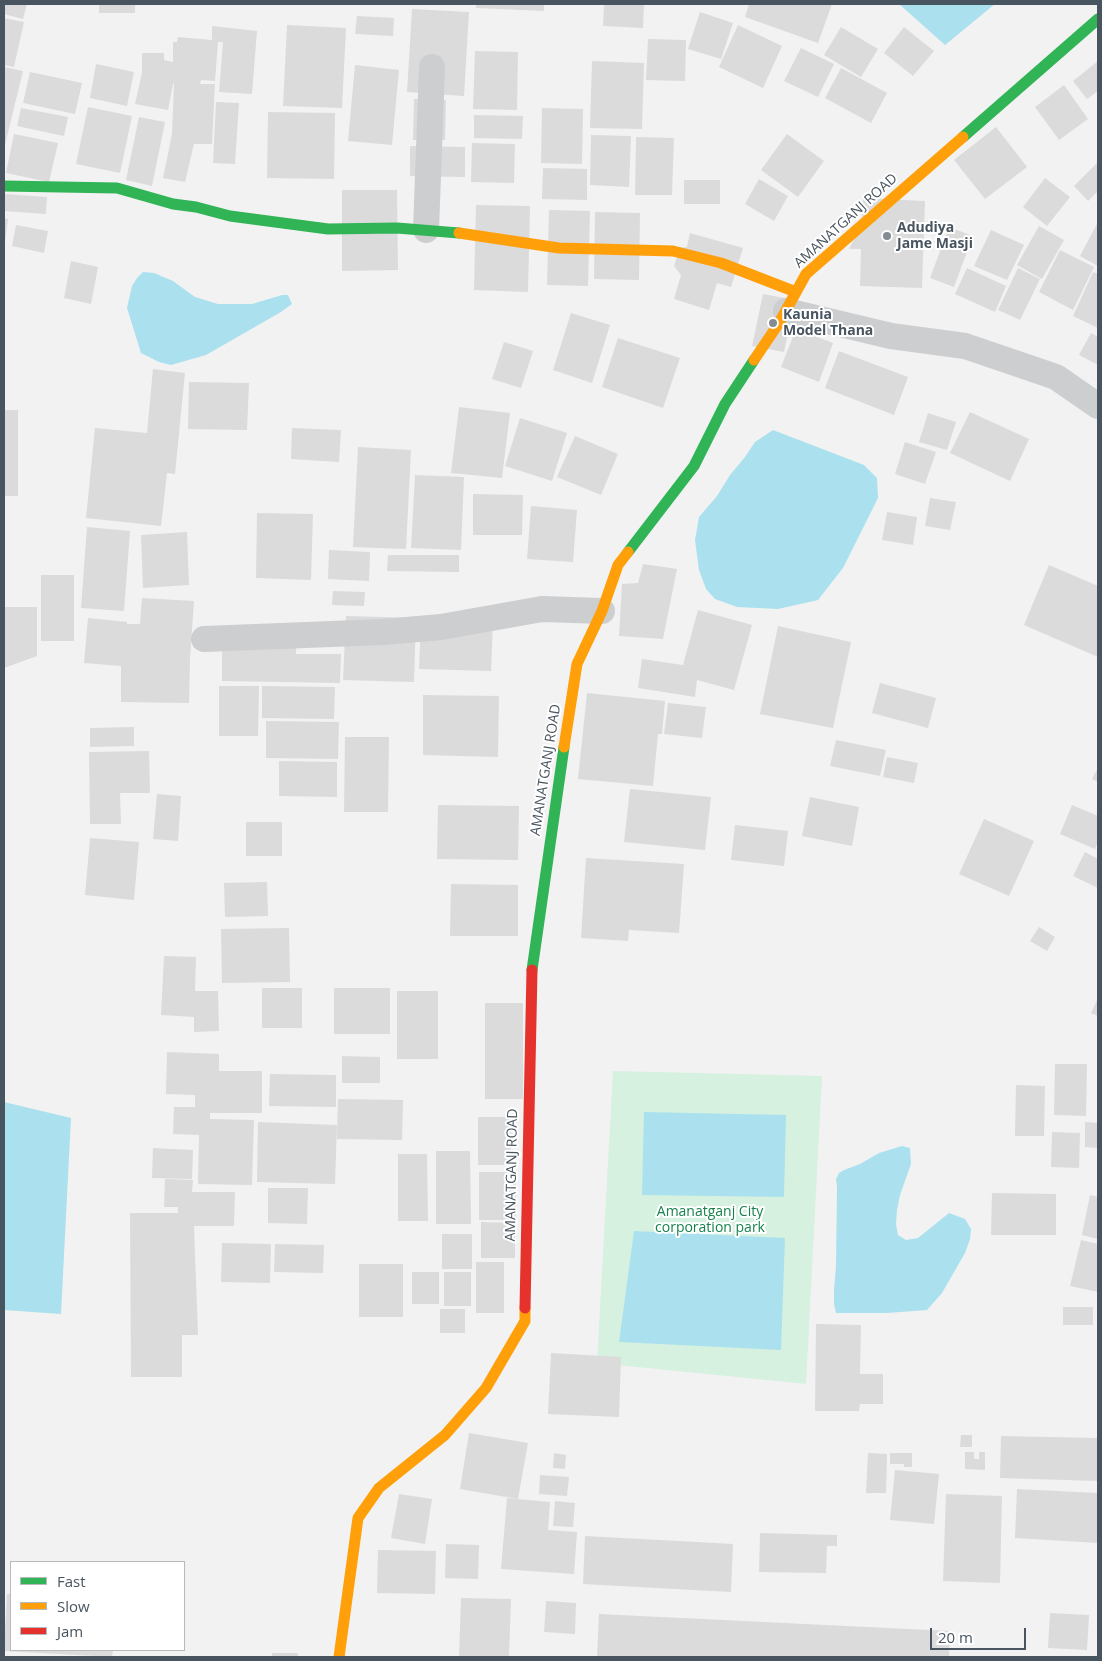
<!DOCTYPE html>
<style>
body{margin:0}
#map{position:relative;width:1102px;height:1661px;overflow:hidden;background:#f2f2f2;font-family:"Open Sans",sans-serif}
canvas{display:block}
.frame{position:absolute;inset:0;border:5px solid #48545f;pointer-events:none}
.legend{position:absolute;left:10px;top:1561px;width:175px;height:90px;box-sizing:border-box;background:#fff;border:1px solid #b6bbbf;margin:0;padding:6px 9px;list-style:none;font-size:15px;color:#48545f}
.legend li{display:flex;align-items:center;gap:10px;height:25px}
.legend b{width:25px;border:1px solid #b6bbbf}
.scale{position:absolute;left:930px;top:1628px;width:96px;height:22px;box-sizing:border-box;border:2px solid #48545f;border-top:0;padding-left:6px;font-size:15px;line-height:18px;white-space:nowrap;color:#48545f;-webkit-text-stroke:4px #fff;paint-order:stroke}
</style>
<div id="map">
<canvas width="1102" height="1661"></canvas>
<div class="frame"></div>
<ul class="legend">
<li><b style="height:6px;background:#30b455"></b>Fast</li>
<li><b style="height:6px;background:#ff9f0a"></b>Slow</li>
<li><b style="height:6px;background:#e5322d"></b>Jam</li>
</ul>
<div class="scale">20 m</div>
</div>
<script>
const ctx = document.querySelector('canvas').getContext('2d');
ctx.lineJoin = 'round';
function fill(path, color) {
  ctx.fillStyle = color;
  ctx.fill(path, 'evenodd');
}
function poly(rows) {
  const path = new Path2D();
  for (const r of rows) {
    path.moveTo(r[0], r[1]);
    for (let i = 2; i < r.length; i += 2) path.lineTo(r[i], r[i + 1]);
  }
  return path;
}
function stroke(path, color, width, dash) {
  ctx.strokeStyle = color;
  ctx.lineWidth = width;
  ctx.lineCap = dash ? 'butt' : 'round';
  ctx.setLineDash(dash || []);
  ctx.stroke(path);
}
function write(font, color, halo, rows, align = 'center') {
  ctx.font = font + ' "Open Sans",sans-serif';
  ctx.lineWidth = 4;
  ctx.setLineDash([]);
  ctx.textBaseline = 'middle';
  ctx.strokeStyle = halo;
  ctx.fillStyle = color;
  for (const [text, x, y, turn = 0] of rows) {
    ctx.save();
    ctx.translate(x, y);
    ctx.rotate((+turn || 0) * Math.PI / 180);
    ctx.textAlign = isNaN(turn) ? turn : align;
    if (halo) ctx.strokeText(text, 0, 0);
    ctx.fillText(text, 0, 0);
    ctx.restore();
  }
}
fill(poly([
 [613,1071,822,1076,806,1384,597,1363]
]), '#d6f1e0');
fill(poly([
 [899,4,995,4,945,45],
 [143,272,154,273,173,281,195,297,218,304,252,304,282,295,288,295,292,304,281,312,206,355,171,365,159,362,141,353,127,308,132,286,137,278],
 [773,430,864,465,877,478,878,498,843,568,818,600,778,609,737,607,715,599,706,589,699,570,695,540,699,517,717,496,730,475,745,457,755,442],
 [4,1102,71,1118,61,1314,4,1310],
 [644,1112,786,1115,784,1197,642,1195],
 [902,1146,910,1148,911,1164,900,1195,897,1210,896,1224,898,1235,906,1240,918,1238,949,1213,965,1219,971,1229,970,1239,965,1253,942,1293,927,1310,887,1313,836,1313,834,1304,834,1290,836,1266,837,1187,836,1179,839,1173,844,1170,860,1164,879,1153],
 [634,1231,785,1238,781,1350,619,1342]
]), '#abe1ee');
fill(poly([
 [4,4,27,4,23,19,4,14],
 [99,4,135,4,135,13,99,13],
 [476,4,544,4,544,11,476,8],
 [604,4,644,4,643,28,603,26],
 [749,4,832,4,818,43,745,17],
 [412,9,469,12,464,96,407,92],
 [700,12,733,23,721,59,688,49],
 [357,16,394,18,393,36,355,34],
 [4,18,24,22,14,67,4,65],
 [287,25,346,28,342,108,283,106],
 [738,25,782,46,763,88,719,67],
 [212,26,257,31,252,94,219,92,223,42,218,42,215,81,201,80,200,84,215,84,212,144,194,144,185,182,163,178,172,134,174,84,173,84,168,110,135,104,142,73,142,53,164,53,164,60,173,62,173,42,177,42,178,37,212,40],
 [841,27,878,49,861,77,824,55],
 [904,27,934,51,913,76,884,53],
 [648,39,686,40,685,81,646,80],
 [801,48,834,64,818,97,784,81],
 [475,51,518,52,517,110,473,109],
 [592,61,644,63,642,129,590,128],
 [1098,61,1098,91,1087,99,1073,81],
 [96,64,134,72,127,106,90,98],
 [355,65,399,70,392,145,348,141],
 [4,67,23,71,4,149],
 [841,68,887,93,871,123,825,98],
 [30,72,82,83,75,114,23,103],
 [1064,85,1088,119,1059,140,1035,107],
 [414,99,446,100,445,140,413,140],
 [216,102,239,103,235,164,213,163],
 [88,107,132,116,120,173,76,164],
 [21,108,68,117,64,136,17,126],
 [542,108,583,109,582,164,541,163],
 [268,112,335,113,334,179,267,178],
 [474,115,523,116,522,139,474,138],
 [139,117,165,122,152,186,126,180],
 [996,127,1027,167,985,199,954,160],
 [14,134,58,143,49,182,6,173],
 [787,134,824,161,798,197,761,170],
 [591,135,631,136,629,187,590,185],
 [636,137,674,138,672,195,635,195],
 [472,143,515,144,514,183,471,182],
 [410,146,465,147,465,177,410,176],
 [1098,162,1098,191,1088,201,1074,186],
 [543,168,587,169,587,200,542,199],
 [1045,178,1070,197,1047,226,1023,207],
 [759,179,788,196,774,221,745,204],
 [684,180,720,180,720,204,684,204],
 [342,190,397,190,398,270,342,271],
 [4,194,47,197,46,214,4,211],
 [863,198,925,201,922,288,860,286,861,249,849,249,862,224],
 [476,205,530,206,528,292,474,290],
 [549,210,590,211,588,286,547,285],
 [595,212,640,213,639,280,594,279],
 [4,218,8,219,5,242,4,241],
 [1098,222,1098,266,1080,256],
 [16,225,48,231,44,253,12,246],
 [1039,226,1064,240,1042,279,1017,265],
 [949,227,973,236,954,287,930,278],
 [991,230,1024,245,1007,280,974,266],
 [690,233,743,248,731,287,717,283,709,310,674,299,681,275,674,266,680,248,687,247],
 [1060,250,1094,267,1073,310,1039,292],
 [71,261,98,267,91,304,64,298],
 [967,268,1006,286,995,312,955,294],
 [1018,268,1040,279,1020,320,998,310],
 [1093,272,1098,274,1098,328,1073,316],
 [763,294,795,300,784,352,752,346],
 [571,313,610,325,592,383,553,370],
 [796,329,833,343,819,382,781,367],
 [1091,333,1098,337,1098,365,1079,355],
 [618,338,680,358,663,408,602,387],
 [504,342,533,351,521,388,492,379],
 [839,351,908,377,894,415,825,388],
 [153,369,185,373,175,474,167,473,161,526,86,518,95,428,147,433],
 [189,382,249,383,247,430,188,429],
 [459,407,510,413,502,478,451,473],
 [4,410,18,410,18,496,4,496],
 [970,412,1029,439,1010,481,950,453],
 [928,413,956,422,947,450,919,442],
 [520,418,567,433,552,481,505,466],
 [292,428,341,430,339,462,291,459],
 [575,436,618,454,601,495,557,477],
 [905,442,936,452,925,484,895,474],
 [358,447,411,450,406,549,353,547],
 [415,475,464,477,461,550,411,548],
 [473,494,523,495,522,535,473,535],
 [930,498,956,502,950,530,925,526],
 [531,506,577,510,573,562,527,559],
 [887,512,917,517,913,545,882,540],
 [257,513,313,514,311,580,256,578],
 [87,527,130,531,124,611,81,608],
 [187,532,189,585,143,588,141,535],
 [329,550,370,552,369,581,328,579],
 [388,555,459,555,459,572,387,571],
 [643,564,677,569,663,639,619,636,622,584,638,583],
 [1049,565,1098,586,1098,657,1024,625],
 [41,575,74,575,74,641,41,641],
 [333,591,365,592,364,606,332,605],
 [142,598,194,601,190,659,189,703,121,702,121,666,84,663,88,618,127,622,127,624,140,624],
 [4,607,37,607,37,656,4,668],
 [698,610,752,625,734,690,697,680,695,697,638,688,642,659,683,665],
 [346,616,416,618,414,682,343,680],
 [421,619,493,621,491,671,419,669],
 [297,625,296,654,341,654,340,683,222,681,222,648],
 [778,626,851,642,833,728,760,714],
 [880,683,936,698,928,728,872,713],
 [219,686,259,686,258,736,219,736],
 [262,686,335,687,334,719,262,718],
 [587,693,665,701,662,734,658,734,653,786,578,779],
 [423,695,499,696,498,757,423,755],
 [668,703,706,707,702,738,664,734],
 [266,721,339,722,338,759,266,758],
 [134,727,134,746,90,747,90,728],
 [345,737,389,737,388,812,344,812],
 [836,740,886,750,880,776,830,766],
 [149,751,150,793,120,793,121,824,90,824,89,752],
 [887,757,918,763,914,783,883,777],
 [279,761,337,762,337,797,279,796],
 [1098,768,1098,782,1092,779],
 [630,789,711,797,705,850,624,842],
 [157,794,181,796,178,841,153,839],
 [810,797,859,807,852,846,802,836],
 [438,805,519,806,518,860,437,859],
 [1072,805,1098,816,1098,841,1095,849,1060,834],
 [984,819,1034,841,1009,896,959,874],
 [246,822,282,822,282,856,246,856],
 [735,825,788,831,784,866,731,860],
 [90,838,139,842,134,900,85,895],
 [1085,852,1098,859,1098,888,1073,876],
 [586,858,684,864,679,933,629,930,628,941,581,938],
 [267,882,268,916,225,917,224,883],
 [451,884,518,885,518,936,450,936],
 [1039,927,1055,937,1047,951,1030,941],
 [289,928,290,982,222,983,221,929],
 [164,956,196,957,195,991,218,991,219,1031,194,1032,194,1017,161,1015],
 [262,988,302,988,302,1028,262,1028],
 [334,988,390,988,390,1034,334,1034],
 [397,991,438,991,438,1059,397,1059],
 [1098,998,1098,1016,1091,1013],
 [485,1003,523,1003,523,1099,485,1099],
 [167,1052,219,1054,219,1071,262,1071,262,1113,210,1113,210,1119,254,1120,252,1185,198,1184,199,1135,173,1134,174,1107,195,1107,195,1095,166,1094],
 [342,1056,380,1057,380,1083,342,1083],
 [1055,1064,1087,1064,1086,1116,1054,1115],
 [270,1074,336,1075,336,1107,269,1106],
 [1016,1085,1045,1086,1044,1136,1015,1136],
 [338,1099,403,1100,402,1140,337,1139],
 [478,1117,511,1117,511,1165,478,1165],
 [258,1122,337,1125,335,1184,257,1182],
 [1085,1122,1098,1123,1098,1148,1085,1147],
 [1052,1132,1080,1133,1079,1168,1051,1167],
 [153,1148,193,1150,192,1179,152,1178],
 [436,1151,470,1151,471,1224,436,1224],
 [398,1154,427,1154,428,1221,398,1221],
 [479,1172,516,1172,516,1220,479,1220],
 [165,1179,193,1180,192,1192,235,1192,234,1226,194,1226,198,1335,182,1335,182,1377,131,1377,130,1213,178,1213,178,1207,164,1207],
 [268,1188,308,1188,307,1224,268,1223],
 [992,1193,1056,1194,1056,1235,991,1235],
 [1090,1195,1098,1197,1098,1239,1082,1235],
 [481,1222,515,1223,515,1258,481,1258],
 [442,1234,472,1234,472,1269,442,1269],
 [1081,1240,1098,1244,1098,1292,1070,1286],
 [222,1243,271,1244,270,1283,221,1282],
 [275,1244,324,1245,323,1273,274,1272],
 [476,1262,504,1262,504,1313,476,1313],
 [359,1264,403,1264,403,1317,359,1317],
 [412,1272,439,1272,439,1304,412,1304],
 [444,1272,471,1272,471,1306,444,1306],
 [1063,1307,1093,1307,1093,1325,1063,1325],
 [440,1309,465,1309,465,1333,440,1333],
 [816,1324,861,1325,860,1374,883,1374,883,1404,860,1404,859,1411,815,1411],
 [551,1353,621,1357,619,1417,548,1414],
 [469,1433,528,1443,518,1499,460,1489],
 [961,1435,972,1435,972,1447,960,1447],
 [1001,1436,1098,1438,1098,1481,1000,1478],
 [965,1452,974,1452,974,1459,979,1459,979,1452,985,1452,985,1470,965,1469],
 [554,1453,566,1455,565,1469,553,1468],
 [868,1453,887,1454,886,1493,866,1493],
 [890,1453,912,1453,912,1467,904,1467,904,1464,890,1464],
 [895,1470,939,1474,934,1524,890,1520],
 [540,1475,569,1477,567,1496,539,1494],
 [1017,1489,1098,1493,1098,1543,1015,1538],
 [399,1494,432,1499,425,1544,391,1538],
 [946,1494,1002,1496,1000,1583,943,1581],
 [507,1498,550,1502,548,1530,577,1532,574,1574,501,1569],
 [555,1501,575,1503,573,1527,553,1526],
 [760,1533,837,1535,837,1546,827,1546,826,1573,759,1572],
 [585,1536,733,1544,731,1592,583,1584],
 [446,1544,479,1545,478,1579,445,1578],
 [378,1550,436,1551,435,1594,377,1593],
 [7,1594,11,1594,11,1650,113,1650,112,1657,4,1651],
 [461,1598,511,1599,509,1657,459,1657],
 [546,1601,576,1603,575,1634,544,1632],
 [1050,1613,1089,1615,1087,1650,1048,1648],
 [599,1614,950,1631,949,1657,597,1657],
 [272,1653,298,1653,298,1657,272,1657]
]), '#dbdbdc');
stroke(poly([
 [426,230,432,67],
 [786,311,891,336,965,346,1056,377,1098,406],
 [204,639,383,632,441,627,542,609,602,611]
]), '#ccced0', 26);
stroke(poly([
 [963,137,1098,19],
 [4,186,117,188,173,204,196,207,230,216,328,229,397,228,459,233],
 [628,552,694,466,725,404,754,360],
 [532,970,564,747]
]), '#30b455', 11);
stroke(poly([
 [459,233,559,248,673,251,721,263,796,292],
 [754,360,779,323,806,274,963,137],
 [564,747,577,664,602,611,618,565,628,552],
 [339,1657,358,1518,379,1488,445,1435,486,1388,525,1321,525,1308]
]), '#ff9f0a', 11);
stroke(poly([
 [525,1308,532,970]
]), '#e5322d', 11);
for (const [x, y, r, color] of [
 [887,236,5,"#848b92"],
 [773,323,5,"#848b92"]
]) {
  const dot = new Path2D();
  dot.arc(x, y, r, 0, 2 * Math.PI);
  ctx.fillStyle = color;
  ctx.fill(dot);
  stroke(dot, '#fff', 2);
}
write('14px', '#48545f', '#fff', [
 ["AMANATGANJ ROAD",846,221,-42],
 ["AMANATGANJ ROAD",546,770,-81],
 ["AMANATGANJ ROAD",512,1175,-89]
]);
write('bold 14px', '#48545f', '#fff', [
 ["Adudiya",897,228],
 ["Jame Masji",897,244],
 ["Kaunia",783,315],
 ["Model Thana",783,331]
], 'left');
write('14px', '#17824c', '#fff', [
 ["Amanatganj City",710,1212],
 ["corporation park",710,1228]
]);
</script>
